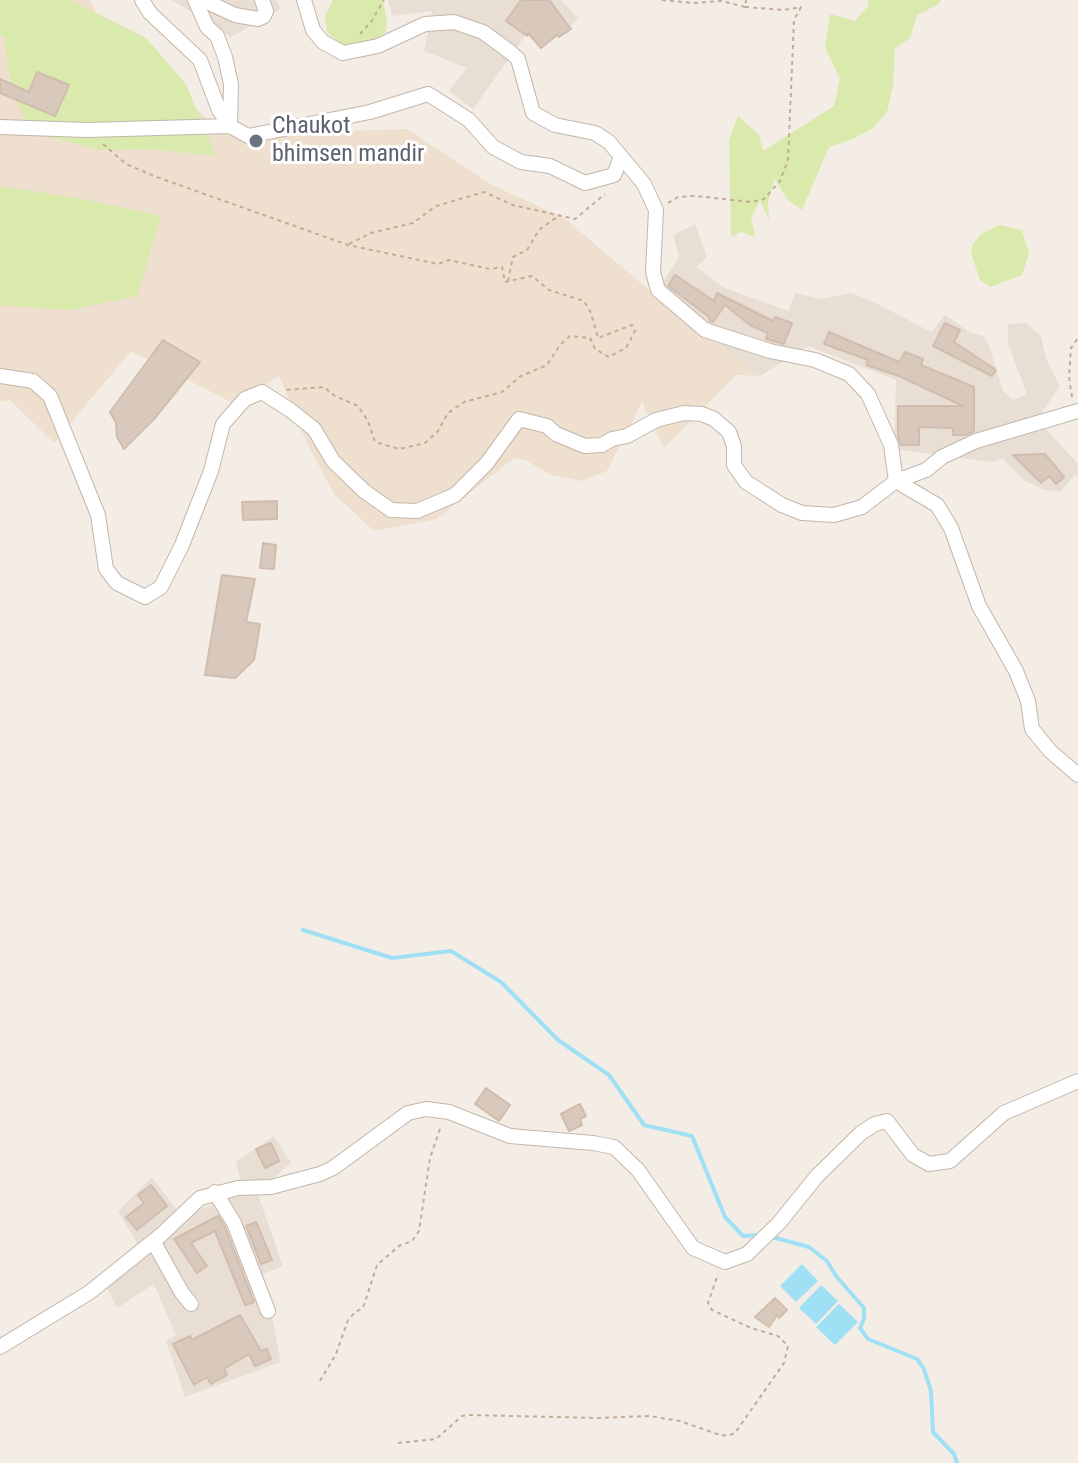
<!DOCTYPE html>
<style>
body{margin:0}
canvas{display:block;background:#f4ede6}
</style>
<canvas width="1078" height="1463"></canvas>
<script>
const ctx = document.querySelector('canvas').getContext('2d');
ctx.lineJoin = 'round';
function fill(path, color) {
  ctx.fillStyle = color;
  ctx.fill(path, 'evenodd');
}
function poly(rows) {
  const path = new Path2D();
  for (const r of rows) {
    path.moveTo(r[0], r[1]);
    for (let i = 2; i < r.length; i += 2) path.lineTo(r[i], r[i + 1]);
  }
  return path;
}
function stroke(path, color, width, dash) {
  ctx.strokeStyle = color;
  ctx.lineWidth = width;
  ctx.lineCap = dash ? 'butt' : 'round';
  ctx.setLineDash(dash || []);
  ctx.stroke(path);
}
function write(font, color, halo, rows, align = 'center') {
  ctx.font = font + ' "Roboto Condensed",sans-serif';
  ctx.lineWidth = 6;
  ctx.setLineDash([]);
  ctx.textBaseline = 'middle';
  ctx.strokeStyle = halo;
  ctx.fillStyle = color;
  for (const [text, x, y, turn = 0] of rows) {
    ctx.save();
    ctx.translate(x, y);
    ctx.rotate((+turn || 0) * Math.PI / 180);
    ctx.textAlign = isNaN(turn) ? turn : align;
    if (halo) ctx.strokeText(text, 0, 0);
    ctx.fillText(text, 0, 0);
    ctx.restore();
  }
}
fill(poly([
 [172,0,276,0,281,9,231,37],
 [388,0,561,0,578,18,561,37,537,19,473,109,449,91,467,68,424,51,432,11,392,16],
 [695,224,707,257,696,267,725,288,788,311,795,293,821,299,851,293,874,302,931,332,945,315,971,333,984,336,989,346,1003,391,1013,400,1027,394,1008,344,1008,324,1026,323,1041,336,1046,359,1060,386,1037,419,1078,464,1078,478,1075,475,1060,492,1042,489,1025,481,1003,459,991,462,894,449,896,380,808,346,760,376,655,295,679,257,673,235],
 [274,1136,291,1163,257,1192,283,1266,263,1274,281,1362,185,1397,166,1341,176,1335,154,1284,117,1308,104,1282,141,1250,118,1211,152,1177,182,1217,243,1192,236,1162]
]), '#e8ded3');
fill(poly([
 [0,0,89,0,112,38,227,135,407,129,492,185,564,218,655,295,760,376,736,375,664,448,642,402,607,471,581,481,551,475,527,461,514,458,437,519,374,531,334,494,307,443,279,376,235,404,131,351,54,443,10,400,0,402]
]), '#eedfcf');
fill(poly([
 [0,0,70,0,146,38,186,84,216,156,149,149,100,150,30,132,12,90,4,37,0,35],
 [333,0,383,0,387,21,385,33,363,48,347,49,327,32,325,16],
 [868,0,941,0,939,4,917,15,910,38,895,48,893,85,887,112,873,128,853,139,829,147,802,210,787,199,775,179,768,202,769,220,760,200,751,218,755,237,741,232,731,237,729,140,738,116,759,135,763,151,834,106,840,79,825,47,830,14,855,21,868,6],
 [0,186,82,199,161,216,137,296,69,310,0,305],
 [999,225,1022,230,1029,253,1022,275,990,287,980,280,971,253,973,244,980,235]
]), '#d9eaac');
fill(poly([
 [802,1264,818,1281,796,1302,780,1286],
 [821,1285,838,1301,816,1324,799,1308],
 [839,1304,858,1322,835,1345,816,1327]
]), '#9fe0f4');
stroke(poly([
 [303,930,392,958,451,951,501,982,558,1040,609,1075,644,1125,692,1136,725,1217,743,1236,760,1235],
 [772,1237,809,1247,827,1261,836,1276,864,1308,864,1319,860,1328,868,1339,917,1359,924,1369,931,1391,933,1432,954,1454,957,1463]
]), '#9fe0f4', 4);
const building = poly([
 [521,0,549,0,571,29,559,37,557,35,541,48,528,33,527,36,506,21,521,0],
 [37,72,69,85,55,116,0,93,0,79,29,92,37,72],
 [675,275,714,301,717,293,773,321,775,317,792,323,784,344,766,339,768,333,750,325,725,305,713,322,710,321,709,317,668,286,675,275],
 [945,323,960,330,954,342,996,370,992,376,933,346,945,323],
 [829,332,899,362,905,352,923,359,921,365,974,387,974,431,966,435,953,435,953,428,919,427,919,445,901,445,898,437,898,406,963,406,899,376,866,365,868,360,824,344,829,332],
 [163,340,200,362,155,418,124,449,117,437,116,423,110,412,163,340],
 [1045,454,1064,477,1056,484,1049,476,1041,483,1013,455,1045,454],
 [277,501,277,519,243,520,242,502,277,501],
 [263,543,276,545,274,569,260,568,263,543],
 [222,575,255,579,246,622,260,624,254,660,235,678,205,675,222,575],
 [486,1088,510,1105,499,1121,475,1104,486,1088],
 [580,1104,586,1116,580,1119,582,1125,569,1131,561,1114,580,1104],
 [271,1143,279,1161,265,1168,256,1149,271,1143],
 [151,1185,167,1206,137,1230,126,1217,144,1203,138,1195,151,1185],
 [218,1216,225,1227,254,1302,245,1305,215,1231,191,1243,207,1266,197,1273,174,1239,218,1216],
 [256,1222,272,1260,261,1264,246,1226,256,1222],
 [775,1298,787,1310,779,1318,777,1315,769,1327,755,1317,775,1298],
 [240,1315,261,1351,267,1349,271,1359,255,1366,249,1354,224,1369,227,1375,211,1384,207,1377,194,1385,173,1344,190,1336,192,1340,240,1315]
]);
fill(building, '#d9c9bd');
stroke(building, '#d1bdad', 2);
const minor = poly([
 [142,0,150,13,200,60,219,110,230,126,248,136,370,112,428,94,469,120,493,147,521,162,550,166,585,183,614,175,621,157],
 [203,0,235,15,258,19,264,16,266,11,262,0],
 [304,0,313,30,323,42,343,53,378,46,425,24,454,22,483,32,509,51,518,59,533,113,555,125,595,133,609,142,644,184,656,210,653,272,658,290,705,330,770,351,815,360,849,374,868,394,891,445,896,481],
 [0,127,87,130,230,126,231,84,225,57,217,36,207,27,195,0],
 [0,376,33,381,50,396,98,515,106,569,117,583,145,597,161,587,182,545,211,471,223,424,245,399,262,392,290,410,314,429,333,461,364,491,391,510,417,511,455,495,487,463,519,419,547,426,556,434,585,446,602,445,612,439,627,436,656,420,684,413,702,414,714,419,729,432,734,446,734,465,746,482,782,505,802,513,834,515,862,507,896,481,926,470,942,457,976,441,1078,411],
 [896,481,937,505,951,528,979,606,1016,671,1028,701,1032,729,1050,751,1078,775],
 [215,1192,234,1223,268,1311],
 [153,1241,182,1293,191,1304],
 [0,1347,90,1292,161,1235,200,1198,238,1188,271,1187,320,1174,333,1168,408,1113,426,1109,449,1112,510,1136,593,1143,614,1147,638,1170,693,1248,725,1262,747,1254,779,1223,817,1176,861,1133,875,1124,887,1121,913,1155,929,1164,950,1161,1004,1113,1078,1081]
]);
stroke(minor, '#c3b6ab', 16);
stroke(poly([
 [662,0,693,3,722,1,745,7,746,0],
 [360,34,371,22,384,0],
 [103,144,126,164,154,176,348,245,438,264,449,260,490,269,502,267,505,282,532,276,549,290,584,301,591,313,598,338,632,325,635,331,626,348,609,357,595,349,590,338,570,336,560,345,547,365,521,376,502,392,464,402,448,413,438,431,425,443,399,449,375,442,368,421,358,406,335,396,324,387,285,390],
 [668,203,678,197,696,196,751,202,764,199,780,181,788,160,794,20,801,7,784,10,745,7],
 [349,244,371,233,413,223,436,206,484,192,513,205,575,219,605,194],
 [508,281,513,257,527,250,539,230,557,217],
 [1072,397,1069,377,1071,348,1078,338],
 [320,1381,336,1354,348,1320,355,1312,363,1308,377,1265,399,1246,412,1241,419,1231,430,1158,441,1126],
 [398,1443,436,1439,462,1416,469,1415,597,1418,649,1416,680,1421,717,1434,727,1436,735,1433,784,1363,788,1346,778,1336,751,1328,712,1310,708,1303,718,1274]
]), '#c2ac98', 2, [4, 4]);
stroke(minor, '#fff', 14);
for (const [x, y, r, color] of [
 [256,141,8,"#6b7280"]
]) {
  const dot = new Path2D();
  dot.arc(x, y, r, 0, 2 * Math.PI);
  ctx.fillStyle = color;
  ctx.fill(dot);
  stroke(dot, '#fff', 3);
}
write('24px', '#5b616d', '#fff', [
 ["Chaukot",272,127],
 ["bhimsen mandir",272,155]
], 'left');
</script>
